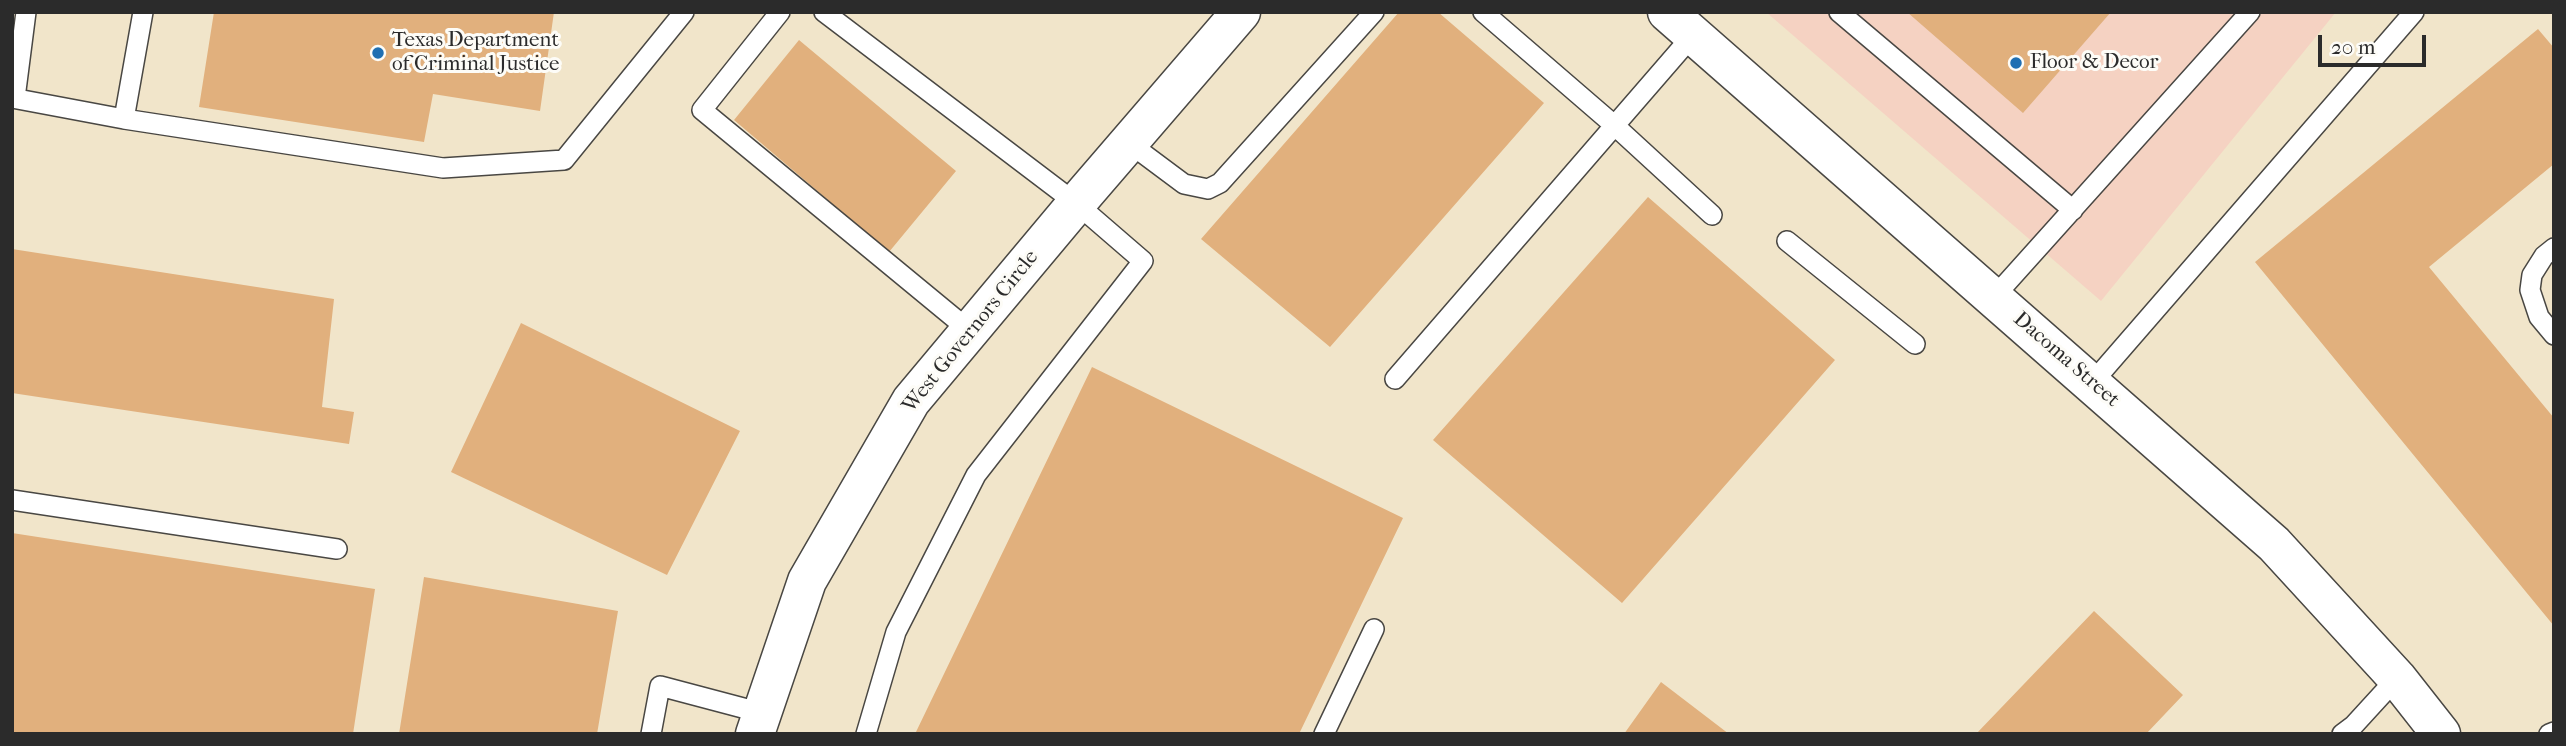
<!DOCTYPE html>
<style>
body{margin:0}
#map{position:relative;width:2566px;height:746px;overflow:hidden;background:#f1e5ca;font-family:"IM FELL French Canon",serif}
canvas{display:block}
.frame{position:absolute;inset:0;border:14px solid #2b2b2b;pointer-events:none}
.scale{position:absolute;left:2318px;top:35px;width:108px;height:32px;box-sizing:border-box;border:4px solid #2b2b2b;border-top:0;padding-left:9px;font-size:21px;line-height:24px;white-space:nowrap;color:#2b2b2b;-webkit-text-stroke:5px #fdfcf7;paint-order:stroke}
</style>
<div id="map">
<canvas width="2566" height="746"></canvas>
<div class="frame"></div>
<div class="scale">20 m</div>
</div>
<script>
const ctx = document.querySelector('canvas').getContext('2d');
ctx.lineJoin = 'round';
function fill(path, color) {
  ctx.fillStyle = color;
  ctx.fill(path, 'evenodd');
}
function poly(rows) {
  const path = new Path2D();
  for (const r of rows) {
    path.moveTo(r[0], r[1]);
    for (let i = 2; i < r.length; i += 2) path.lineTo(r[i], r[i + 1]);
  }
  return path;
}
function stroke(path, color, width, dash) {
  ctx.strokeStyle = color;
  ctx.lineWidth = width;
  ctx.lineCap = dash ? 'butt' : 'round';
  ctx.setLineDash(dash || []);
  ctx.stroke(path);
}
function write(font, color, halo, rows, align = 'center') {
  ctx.font = font + ' "IM FELL French Canon",serif';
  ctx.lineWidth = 6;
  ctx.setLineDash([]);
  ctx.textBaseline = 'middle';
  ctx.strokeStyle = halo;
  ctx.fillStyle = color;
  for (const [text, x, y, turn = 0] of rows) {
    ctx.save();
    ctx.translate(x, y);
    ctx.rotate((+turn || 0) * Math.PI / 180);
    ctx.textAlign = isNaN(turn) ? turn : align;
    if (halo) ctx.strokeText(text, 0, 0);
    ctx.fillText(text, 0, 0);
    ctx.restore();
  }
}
fill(poly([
 [1766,12,2336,12,2101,301]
]), '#f5d2c2');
fill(poly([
 [214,12,554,12,540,111,433,94,424,142,199,107],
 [1399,12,1438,12,1544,103,1330,347,1201,239],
 [1907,12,2111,12,2023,113],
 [2538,29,2554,48,2554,164,2429,267,2554,418,2554,626,2255,262],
 [799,40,956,171,889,252,734,120],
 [1648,197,1835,360,1622,603,1433,440],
 [12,249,334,299,322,407,354,412,349,444,12,393],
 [521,323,740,431,667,575,451,472],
 [1092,367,1403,518,1299,734,915,734],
 [12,533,375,589,353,734,12,734],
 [424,577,618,611,597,734,399,734],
 [2094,611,2183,695,2146,734,1976,734],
 [1661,682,1729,734,1624,734]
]), '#e1b07d');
const service = poly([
 [780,12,702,110,970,331],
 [824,12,1077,204,1143,261,976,475,896,632,866,734],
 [1483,12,1614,125,1712,215],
 [1839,12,2073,210],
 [12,98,124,119,443,168,564,160,684,12],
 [15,98,26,12],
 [124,119,143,12],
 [1129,143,1184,184,1208,189,1220,183,1374,12],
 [1787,241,1915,344],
 [2554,248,2544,256,2532,275,2530,290,2539,317,2554,335],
 [1994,297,2250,12],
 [1395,379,1693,35],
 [2092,383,2414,12],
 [12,500,337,549],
 [651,734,660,686,762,713],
 [1324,734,1374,629],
 [2342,734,2354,725,2397,678],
 [2549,734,2554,732]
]);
const tertiary = poly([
 [755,734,807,581,911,401,1086,192,1241,12]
]);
const secondary = poly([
 [1667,12,2274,544,2397,678,2441,734]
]);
stroke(service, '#494743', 22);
stroke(tertiary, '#494743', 41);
stroke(secondary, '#494743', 41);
stroke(service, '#fff', 19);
stroke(tertiary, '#fff', 38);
stroke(secondary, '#fff', 38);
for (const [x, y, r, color] of [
 [378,53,7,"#1f6fb2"],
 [2016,63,7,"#1f6fb2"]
]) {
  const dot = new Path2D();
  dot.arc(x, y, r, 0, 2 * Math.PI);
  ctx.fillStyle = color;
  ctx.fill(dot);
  stroke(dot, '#fdfcf7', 2.5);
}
write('21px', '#2b2b2b', '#fdfcf7', [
 ["Texas Department",392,41],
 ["of Criminal Justice",392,65],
 ["Floor & Decor",2030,63]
], 'left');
write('21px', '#2b2b2b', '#fdfcf7', [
 ["West Governors Circle",971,332,-51],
 ["Dacoma Street",2066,360,41]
]);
</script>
